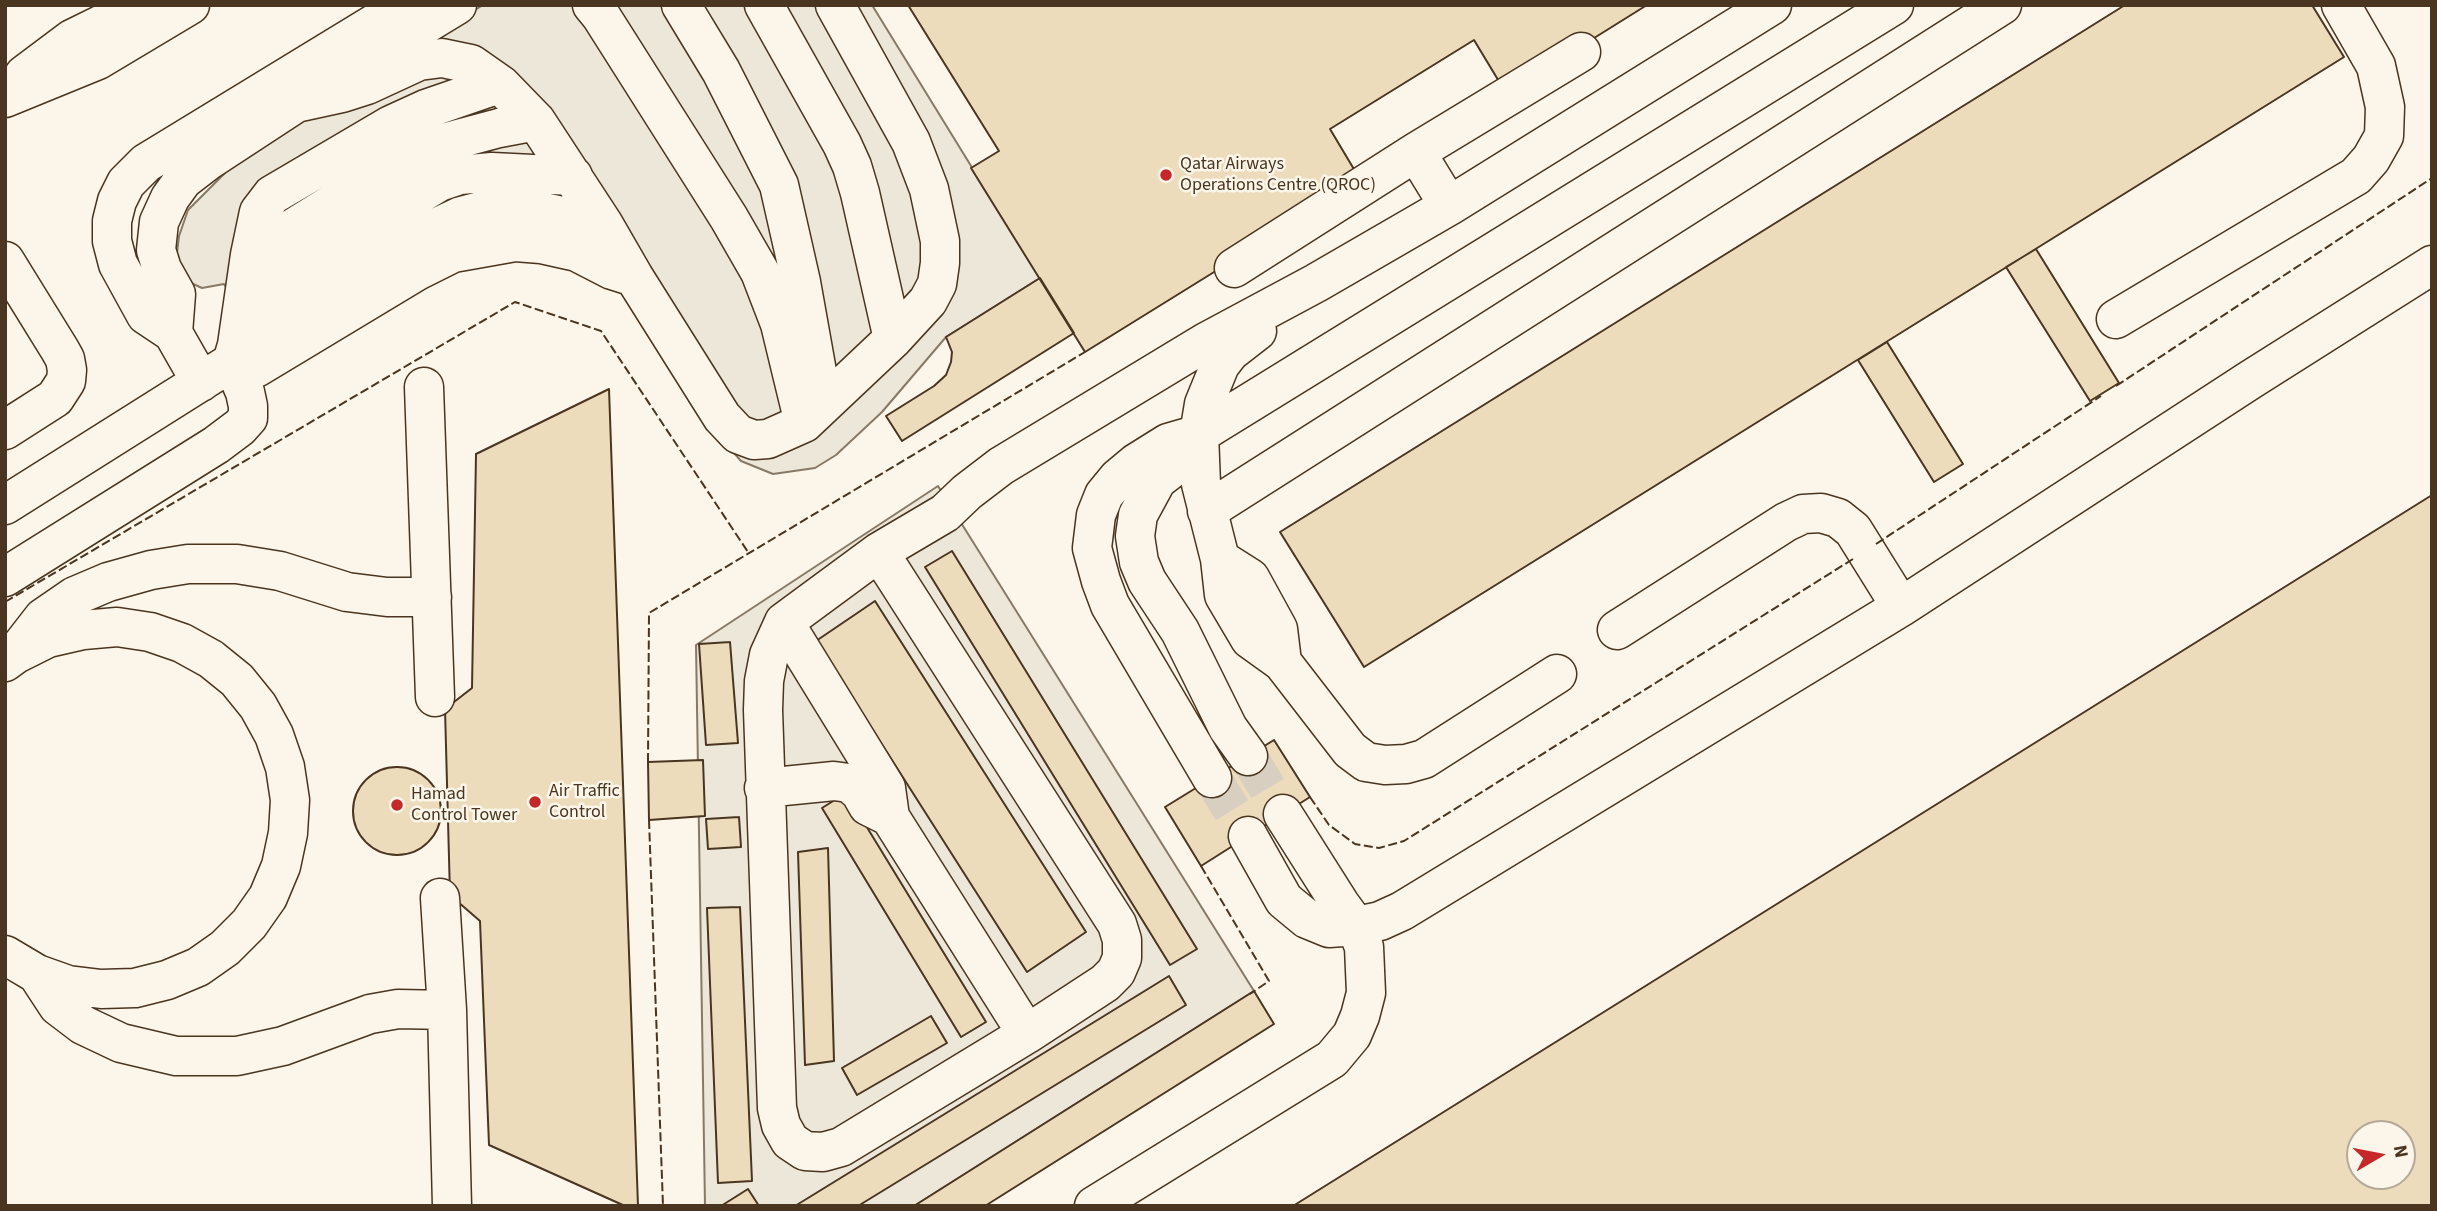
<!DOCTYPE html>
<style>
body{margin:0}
#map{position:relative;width:2437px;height:1211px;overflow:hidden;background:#fbf6e9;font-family:"Source Sans 3",sans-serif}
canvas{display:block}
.frame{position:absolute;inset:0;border:7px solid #4a3520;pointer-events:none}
.north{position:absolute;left:2346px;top:1120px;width:70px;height:70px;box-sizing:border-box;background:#fbf6e9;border:2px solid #b4a999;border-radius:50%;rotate:80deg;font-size:19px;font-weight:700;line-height:28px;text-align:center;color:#4a3520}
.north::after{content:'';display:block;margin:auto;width:24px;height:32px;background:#c62828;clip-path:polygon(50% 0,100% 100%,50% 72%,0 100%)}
</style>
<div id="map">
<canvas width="2437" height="1211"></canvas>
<div class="frame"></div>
<div class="north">N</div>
</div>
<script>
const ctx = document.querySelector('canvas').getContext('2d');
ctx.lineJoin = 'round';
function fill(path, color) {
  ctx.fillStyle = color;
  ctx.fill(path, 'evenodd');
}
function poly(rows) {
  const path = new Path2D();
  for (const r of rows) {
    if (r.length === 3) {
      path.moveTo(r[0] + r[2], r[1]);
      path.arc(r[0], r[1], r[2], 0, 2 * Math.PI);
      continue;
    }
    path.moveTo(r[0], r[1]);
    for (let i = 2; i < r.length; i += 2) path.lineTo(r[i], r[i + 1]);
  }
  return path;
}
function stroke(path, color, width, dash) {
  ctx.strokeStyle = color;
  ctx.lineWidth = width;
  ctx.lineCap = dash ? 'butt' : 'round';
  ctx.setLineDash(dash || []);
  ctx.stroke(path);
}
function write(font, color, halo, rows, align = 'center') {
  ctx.font = font + ' "Source Sans 3",sans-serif';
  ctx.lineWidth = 5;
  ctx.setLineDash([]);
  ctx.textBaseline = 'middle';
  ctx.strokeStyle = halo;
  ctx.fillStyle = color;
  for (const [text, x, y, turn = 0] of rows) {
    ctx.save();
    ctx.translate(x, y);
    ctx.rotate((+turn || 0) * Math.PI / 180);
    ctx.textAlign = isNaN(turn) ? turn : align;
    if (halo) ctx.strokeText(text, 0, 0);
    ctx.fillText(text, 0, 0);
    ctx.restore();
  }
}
const parking = poly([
 [483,5,872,5,1040,278,946,337,882,412,836,455,815,468,773,474,741,461,720,437,629,292,521,249,259,342,224,284,202,288,191,283,182,270,177,253,179,236,188,210,247,151,483,5],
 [938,486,1254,991,914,1206,705,1206,696,645,938,486]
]);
fill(parking, '#ede7d9');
stroke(parking, '#887966', 2);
const building = poly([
 [908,5,1647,5,1506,93,1474,40,1330,129,1361,181,1085,352,971,168,999,151,908,5],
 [2125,5,2312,5,2344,57,1364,667,1280,532,2125,5],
 [2036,249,2119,383,2090,401,2006,267,2036,249],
 [1040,278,1074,333,902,441,886,416,934,386,946,375,951,362,952,352,946,337,1040,278],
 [1887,342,1963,464,1934,482,1858,360,1887,342],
 [609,389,638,1206,625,1206,489,1145,480,921,450,895,445,709,472,688,476,454,609,389],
 [2432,495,2432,1206,1293,1206,2432,495],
 [2360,1134,2402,1134,2402,1176,2360,1176,2360,1134],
 [952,551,1197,949,1170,965,925,567,952,551],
 [875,601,1086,932,1027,972,816,641,875,601],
 [730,642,738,743,706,745,699,644,730,642],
 [1274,740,1310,797,1201,866,1165,807,1274,740],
 [703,760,705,816,649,820,648,762,703,760],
 [397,811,44],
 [846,793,986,1022,961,1037,822,808,846,793],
 [739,817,741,847,708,849,706,819,739,817],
 [828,848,834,1061,805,1065,798,852,828,848],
 [740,907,752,1181,718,1183,707,908,740,907],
 [1169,976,1186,1005,858,1206,795,1206,1169,976],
 [1254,991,1274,1024,985,1206,914,1206,1254,991],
 [931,1016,947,1043,857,1095,842,1068,931,1016],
 [748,1189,759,1206,721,1206,748,1189]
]);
fill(building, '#ecdcbc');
stroke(building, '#4a3520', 2);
stroke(poly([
 [1248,756,1283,814],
 [1212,778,1248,836]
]), '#d8cfc1', 38, [38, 19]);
const minor = poly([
 [592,5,601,16,729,218,760,272,780,324,804,423],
 [681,5,721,71,779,185,801,282,819,383],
 [764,5,842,144,852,166,860,193,893,339],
 [24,75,72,39,141,5],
 [5,98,98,60,190,5],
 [296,103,342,93,367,85,419,61,442,58,471,64,501,85,536,121,604,225,634,277,722,417,738,434,754,440,768,439,804,423,893,339,928,301,937,284,940,263,940,241,929,189,911,142,835,5],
 [1416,152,1449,206],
 [250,255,398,163,439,144,499,128,536,121],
 [5,261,60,350,65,359,67,370,66,381,55,398,5,430],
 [1234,268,1416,152,1581,52],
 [245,301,439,182,460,175,492,172,573,176],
 [2116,319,2356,176,2371,159,2384,136,2385,107,2376,66,2341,5],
 [1257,331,1230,352,1220,365,1204,404,1199,434,1201,484,1220,559,1224,595,1250,639,1282,662,1350,750,1366,762,1385,765,1406,764,1424,759,1557,674],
 [173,333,176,294,162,269,156,250,159,222,170,198,183,180,209,160,296,103,457,5],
 [237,345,356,274,440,226,461,216,491,208,521,207,604,225],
 [201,382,173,333,146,315,118,264,112,241,112,221,117,201,126,183,146,163,405,5],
 [424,387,435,697],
 [1190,446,1178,464,1157,480,1138,515,1135,536,1139,562,1147,581,1180,631,1228,728,1248,756],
 [5,505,232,362,256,368,417,271,453,253,515,242,541,244,577,252,612,270,634,277],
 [1207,511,2002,5],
 [879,552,1117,924,1122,940,1122,958,1116,972,1105,983,1027,1034,841,1147,823,1152,805,1151,790,1141,781,1125,777,1108,763,710,764,681,769,655,784,622,879,552,945,513,967,492,1001,466,1206,342,1316,283,1449,206,1772,5],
 [1220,559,1250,578,1278,629,1282,662],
 [5,577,216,445,240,427,248,418,248,406,245,392,232,362,237,345,250,255,259,212,272,195,391,125,426,109,487,88,501,85],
 [784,622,886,788,890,817,1027,1034],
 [1617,630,1786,522,1803,514,1821,513,1838,518,1853,530,1901,607],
 [22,645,43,618,75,596,108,582,151,570,188,564,237,564,280,571,347,592,387,597,432,597],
 [5,662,16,654,48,638,83,630,117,627,150,632,182,643,211,659,237,680,258,706,274,735,285,767,290,800,288,833,281,866,268,897,249,924,225,948,198,967,167,980,135,988,101,989,68,985,37,974,5,955],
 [1212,778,1110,605,1101,581,1092,548,1096,515,1104,495,1118,478,1136,463,1168,443,1199,434,1894,5],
 [764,788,834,781,849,783,860,792,868,806,890,817],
 [1248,836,1284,900,1307,919,1329,928,1356,926,1380,921,1402,911,1901,607,2250,380,2432,265],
 [440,898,447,1010,452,1206],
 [37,974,58,1006,83,1025,121,1043,176,1056,237,1056,283,1046,370,1014,398,1009,447,1010],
 [1094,1206,1332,1059,1352,1035,1360,1016,1366,993,1364,947,1356,926,1340,904,1283,814]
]);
stroke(minor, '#4a3520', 41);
stroke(minor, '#fbf6e9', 38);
stroke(poly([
 [2116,386,2432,178],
 [1876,544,2101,396],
 [5,602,515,302,601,331,748,552],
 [648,762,649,613,1085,352],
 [1310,797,1329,825,1355,844,1379,848,1404,841,1853,559],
 [649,820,663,1206],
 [1201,866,1269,981,1250,994]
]), '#4a3520', 2, [9, 3.5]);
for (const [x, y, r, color] of [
 [1166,175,7,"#c62828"],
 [535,802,7,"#c62828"],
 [397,805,7,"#c62828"]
]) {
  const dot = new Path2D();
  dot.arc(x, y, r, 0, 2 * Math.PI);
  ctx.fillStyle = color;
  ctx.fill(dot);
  stroke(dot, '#fbf6e9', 2.5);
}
write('18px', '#4a3520', '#fbf6e9', [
 ["Qatar Airways",1180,165],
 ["Operations Centre (QROC)",1180,186],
 ["Air Traffic",549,792],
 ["Control",549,813],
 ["Hamad",411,795],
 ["Control Tower",411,816]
], 'left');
</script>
